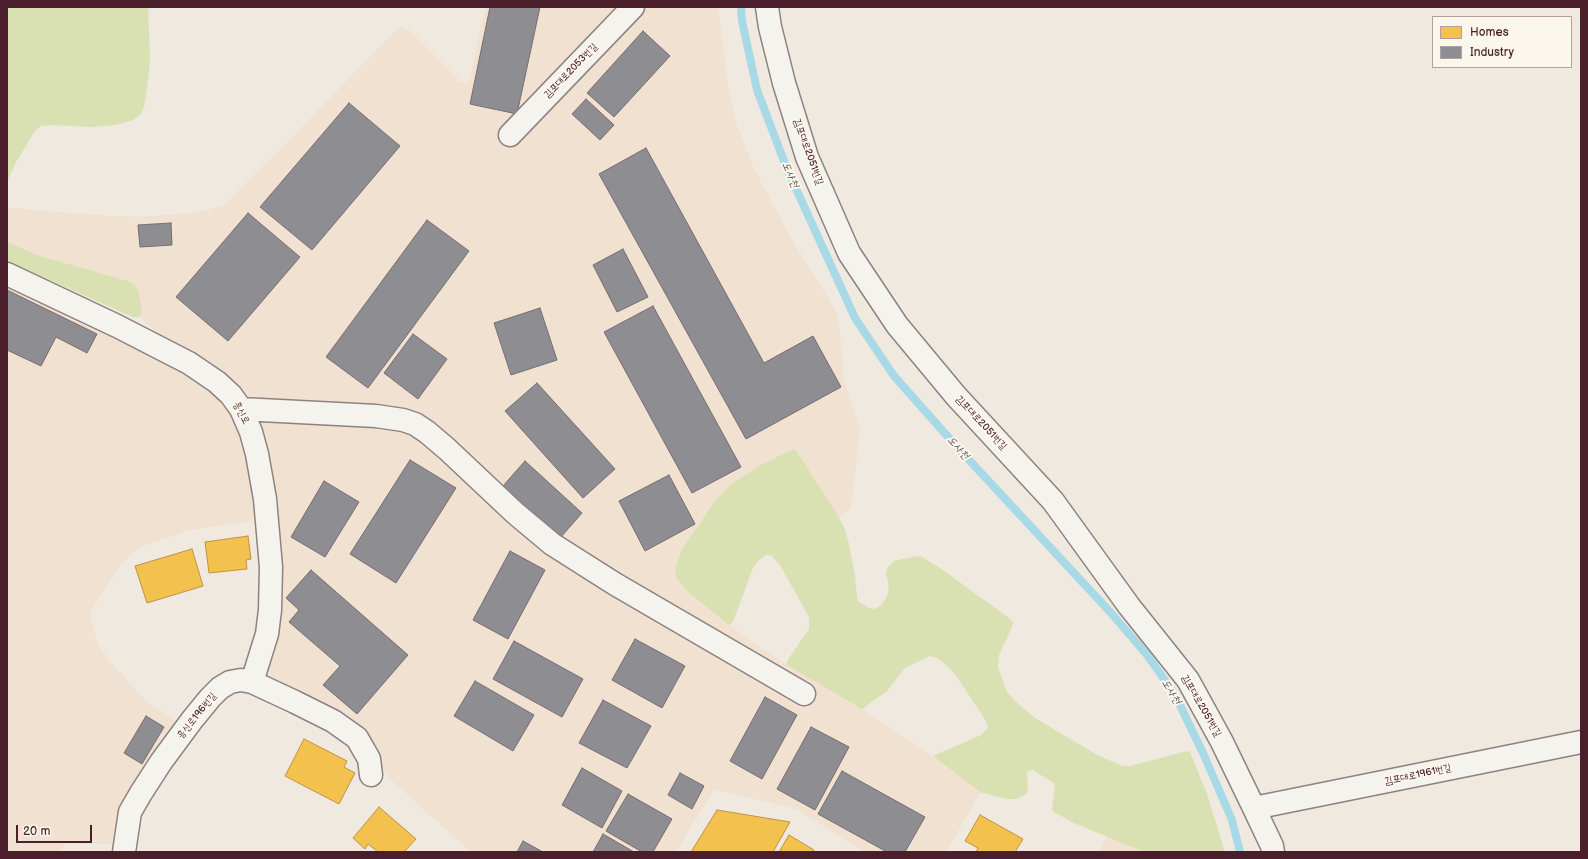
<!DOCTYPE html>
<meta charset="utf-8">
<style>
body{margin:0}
#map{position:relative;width:1588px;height:859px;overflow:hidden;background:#f0e9e0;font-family:"Balsamiq Sans",sans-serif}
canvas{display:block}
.frame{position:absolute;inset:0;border:8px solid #4a1f2b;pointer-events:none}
.legend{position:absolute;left:1432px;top:16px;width:140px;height:52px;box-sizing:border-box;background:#fbf7ec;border:1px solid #b4a19f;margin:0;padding:5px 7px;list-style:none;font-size:12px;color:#4a1f2b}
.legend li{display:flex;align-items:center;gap:8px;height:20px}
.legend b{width:20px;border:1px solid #b4a19f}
.scale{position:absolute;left:16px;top:825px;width:76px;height:18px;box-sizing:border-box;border:2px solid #4a1f2b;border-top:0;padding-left:5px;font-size:12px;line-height:14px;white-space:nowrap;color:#4a1f2b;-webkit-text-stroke:3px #fbf7ec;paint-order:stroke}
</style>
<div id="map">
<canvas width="1588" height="859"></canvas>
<div class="frame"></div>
<ul class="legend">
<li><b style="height:11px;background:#f2c14e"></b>Homes</li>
<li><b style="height:11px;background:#8d8d92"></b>Industry</li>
</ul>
<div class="scale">20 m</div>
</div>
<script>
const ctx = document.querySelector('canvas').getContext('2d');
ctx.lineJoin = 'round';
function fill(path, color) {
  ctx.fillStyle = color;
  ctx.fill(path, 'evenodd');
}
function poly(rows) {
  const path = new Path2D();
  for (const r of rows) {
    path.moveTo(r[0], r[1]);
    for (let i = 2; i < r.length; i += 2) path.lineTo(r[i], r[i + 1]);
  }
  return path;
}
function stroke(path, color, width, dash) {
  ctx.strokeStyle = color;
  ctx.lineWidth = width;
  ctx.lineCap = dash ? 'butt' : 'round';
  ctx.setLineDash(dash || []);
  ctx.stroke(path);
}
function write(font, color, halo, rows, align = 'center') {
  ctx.font = font + ' "Balsamiq Sans","Poor Story",sans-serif';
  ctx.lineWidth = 4;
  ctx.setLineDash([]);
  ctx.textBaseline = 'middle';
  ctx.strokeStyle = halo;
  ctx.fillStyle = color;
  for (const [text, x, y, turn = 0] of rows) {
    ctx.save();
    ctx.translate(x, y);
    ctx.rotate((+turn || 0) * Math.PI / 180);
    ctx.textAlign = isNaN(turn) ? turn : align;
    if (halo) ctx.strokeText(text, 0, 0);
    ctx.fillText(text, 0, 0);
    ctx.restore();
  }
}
fill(poly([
 [485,7,718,7,728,86,737,126,754,168,776,210,792,240,838,314,844,380,860,429,851,509,839,517,796,450,793,449,761,465,734,482,722,493,710,508,681,551,689,593,729,625,764,650,803,674,852,702,933,756,980,792,946,852,864,852,798,810,789,807,716,790,711,794,676,852,471,852,390,779,384,771,372,740,358,724,263,674,281,560,271,463,262,430,254,409,246,393,235,381,221,371,163,337,151,327,140,317,142,311,134,284,128,281,37,255,7,242,7,207,66,213,137,217,194,213,222,206,232,198,261,169,398,28,402,26,406,28,459,81,466,83,470,79],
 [7,283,177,367,217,395,229,409,245,436,261,520,189,530,142,546,131,554,119,567,91,611,90,617,98,644,107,658,137,691,147,701,178,722,116,845,67,843,63,845,61,852,7,852],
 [1107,837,1144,852,1099,852]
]), '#f0e1d1');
fill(poly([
 [7,7,148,7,150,60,147,88,144,107,140,115,133,120,116,125,93,127,49,125,41,126,35,131,16,162,7,182],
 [7,242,37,255,128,281,134,284,138,291,142,312,140,317,133,317,119,311,7,261],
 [793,449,796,450,839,517,845,530,849,544,855,576,857,596,858,601,869,608,874,609,880,606,887,597,889,587,886,573,888,567,894,561,917,556,922,557,943,570,1009,618,1013,622,1012,627,999,655,998,667,1007,692,1017,703,1035,718,1099,756,1123,766,1130,766,1187,751,1190,752,1207,794,1225,852,1144,852,1074,823,1054,812,1052,810,1055,784,1033,770,1029,771,1027,773,1028,790,1025,795,1016,799,1006,799,980,792,933,756,981,735,988,728,986,721,957,677,944,663,937,658,930,656,905,668,887,691,862,709,787,665,787,661,809,629,809,617,780,565,771,555,766,555,759,560,753,568,733,622,729,625,689,593,677,579,675,571,677,563,681,551,710,508,722,493,734,482,761,465]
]), '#d9e0b2');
const homes = poly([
 [248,536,251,559,246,560,247,569,209,573,205,542,248,536],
 [192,549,203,586,147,603,135,566,192,549],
 [304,739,347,761,344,767,355,773,339,804,285,776,304,739],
 [379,807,416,839,404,852,378,852,368,844,365,849,353,838,379,807],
 [717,810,790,822,773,852,691,852,717,810],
 [980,815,1023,839,1015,852,976,852,978,848,965,841,980,815],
 [789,835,814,850,813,852,779,852,789,835]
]);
fill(homes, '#f2c14e');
stroke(homes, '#c09044', 1);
const industry = poly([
 [490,7,540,7,517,114,470,104,490,7],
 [643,31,670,56,614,117,587,93,643,31],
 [586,99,614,125,600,140,572,114,586,99],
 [349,103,400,146,312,250,260,207,349,103],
 [646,148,764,363,813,336,841,387,746,439,599,174,646,148],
 [248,213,300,257,228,341,176,297,248,213],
 [427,220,469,251,368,388,326,357,427,220],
 [171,223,172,245,140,247,138,225,171,223],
 [623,249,648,297,617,312,593,265,623,249],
 [7,290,97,334,87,353,56,337,41,366,7,350,7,290],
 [653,306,741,467,692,493,604,332,653,306],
 [540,308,557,360,511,375,494,323,540,308],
 [413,334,447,359,418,399,384,373,413,334],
 [537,383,615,469,583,498,505,411,537,383],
 [410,460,456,488,396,583,350,554,410,460],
 [525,461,582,513,560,538,503,486,525,461],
 [669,475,695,524,645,551,619,501,669,475],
 [324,481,359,502,325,557,291,537,324,481],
 [510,551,545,570,508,639,473,620,510,551],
 [311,570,408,655,357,714,323,685,340,666,289,622,299,610,286,598,311,570],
 [635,639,685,666,662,708,612,680,635,639],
 [514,641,583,679,562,717,493,679,514,641],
 [475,681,534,715,513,751,454,716,475,681],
 [765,697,797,715,762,779,730,761,765,697],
 [603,700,651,726,627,768,579,743,603,700],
 [146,716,164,727,142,764,124,753,146,716],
 [811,727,849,747,815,810,777,789,811,727],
 [582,768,622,791,602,828,562,805,582,768],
 [842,771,925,817,905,852,887,852,818,814,842,771],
 [680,773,704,786,692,809,668,795,680,773],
 [628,794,672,819,653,852,642,852,606,831,628,794],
 [603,834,634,852,593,852,603,834],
 [523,841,543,852,517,852,523,841]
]);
fill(industry, '#8d8d92');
stroke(industry, '#796c73', 1);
stroke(poly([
 [741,7,742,21,757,90,787,169,855,318,894,376,958,448,1112,614,1147,655,1174,693,1203,753,1232,820,1240,852]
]), '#a7d9e6', 8);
const minor = poly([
 [767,7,770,27,784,83,807,157,849,253,897,325,956,396,1053,501,1129,606,1188,680,1222,742,1254,808,1272,846,1273,852],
 [510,135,633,7],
 [7,274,117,326,189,363,217,382,231,395,241,409,251,432,257,454,265,499,271,567,270,610,267,634,252,682],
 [241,409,376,416,403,420,415,424,427,432,447,449,515,513,552,544,615,584,804,694],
 [1254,808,1581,742],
 [124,852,130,812,141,793,161,762,192,720,210,698,220,688,230,682,241,680,252,682,295,702,333,721,357,738,369,759,371,775]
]);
stroke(minor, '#8d8280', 25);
stroke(minor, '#f5f3ee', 22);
write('10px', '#4a1f2b', '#fbf7ec', [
 ["김포대로2053번길",571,71,-46],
 ["김포대로2051번길",808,152,70],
 ["흥신로",241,413,62],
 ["김포대로2051번길",981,423,47],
 ["김포대로2051번길",1201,706,60],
 ["흥신로196번길",197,716,-51],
 ["김포대로1961번길",1418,775,-12]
]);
write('italic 11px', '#5d5564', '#fbf7ec', [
 ["도사천",790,175,67],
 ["도사천",958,448,48],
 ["도사천",1171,692,59]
]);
</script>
